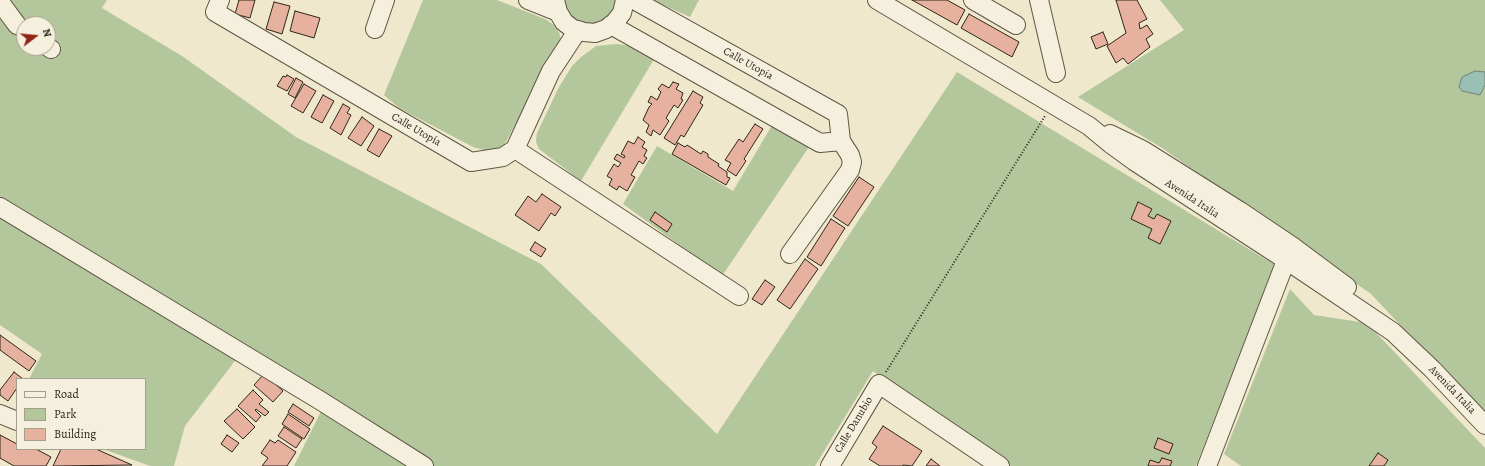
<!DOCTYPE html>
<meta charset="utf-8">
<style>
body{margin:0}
#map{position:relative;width:1485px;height:466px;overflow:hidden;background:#f0e8cc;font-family:Alegreya,serif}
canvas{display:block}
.legend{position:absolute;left:16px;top:378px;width:130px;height:72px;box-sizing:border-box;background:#f5f0de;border:1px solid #a69f8f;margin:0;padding:5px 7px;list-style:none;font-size:12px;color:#2f2519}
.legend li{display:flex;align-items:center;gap:8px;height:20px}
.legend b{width:20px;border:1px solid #a69f8f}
.north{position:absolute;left:16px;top:16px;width:40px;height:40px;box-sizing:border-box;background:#f5f0de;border:1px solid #a69f8f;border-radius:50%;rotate:74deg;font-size:11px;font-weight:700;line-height:16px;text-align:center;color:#2f2519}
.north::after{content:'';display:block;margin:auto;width:14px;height:18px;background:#8f2418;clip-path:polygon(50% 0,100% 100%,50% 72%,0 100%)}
</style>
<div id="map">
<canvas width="1485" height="466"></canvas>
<ul class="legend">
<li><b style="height:5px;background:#f5f0de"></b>Road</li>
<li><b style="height:11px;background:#b4c79c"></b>Park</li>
<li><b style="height:11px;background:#e6b19f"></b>Building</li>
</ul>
<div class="north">N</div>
</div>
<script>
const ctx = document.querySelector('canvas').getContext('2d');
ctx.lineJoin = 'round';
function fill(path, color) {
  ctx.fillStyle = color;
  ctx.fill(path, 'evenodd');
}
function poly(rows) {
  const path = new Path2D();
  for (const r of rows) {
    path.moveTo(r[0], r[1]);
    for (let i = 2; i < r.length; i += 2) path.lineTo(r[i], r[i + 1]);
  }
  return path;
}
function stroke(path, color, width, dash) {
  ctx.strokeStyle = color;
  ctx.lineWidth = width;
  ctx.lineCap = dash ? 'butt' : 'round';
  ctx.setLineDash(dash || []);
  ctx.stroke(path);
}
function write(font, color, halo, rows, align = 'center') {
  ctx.font = font + ' Alegreya,serif';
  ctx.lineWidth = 3.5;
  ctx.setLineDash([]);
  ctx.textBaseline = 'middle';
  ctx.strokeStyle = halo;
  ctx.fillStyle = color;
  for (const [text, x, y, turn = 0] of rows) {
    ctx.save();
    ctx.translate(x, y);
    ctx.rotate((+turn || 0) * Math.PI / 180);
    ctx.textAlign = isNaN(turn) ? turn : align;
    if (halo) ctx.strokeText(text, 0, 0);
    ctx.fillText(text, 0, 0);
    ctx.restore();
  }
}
fill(poly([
 [0,0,107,0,102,8,182,56,296,137,541,264,717,434,957,72,1275,265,1196,466,1011,466,873,371,815,466,294,466,328,397,241,353,185,426,174,466,150,466,103,449,145,449,145,379,29,379,42,354,0,325],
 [24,24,48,24,48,48,24,48],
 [423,0,497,0,545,19,554,25,559,32,561,39,557,50,504,145,491,152,473,147,399,108,384,95],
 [565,0,620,0,614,15,591,26,575,20,569,14,565,5],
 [652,0,699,0,690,17],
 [1160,0,1485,0,1485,415,1371,294,1162,148,1078,97,1184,30],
 [617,44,631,46,656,56,581,181,539,149,536,142,537,133,559,87,572,66,581,57,596,46],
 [774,122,811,144,722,276,623,204,657,146,733,191],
 [1290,289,1314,315,1367,323,1485,448,1485,466,1241,466,1224,454]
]), '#b4c79c');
const water = poly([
 [1475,71,1485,72,1485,85,1480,95,1462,91,1459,87,1462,77,1475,71]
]);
fill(water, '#9ac0b5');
stroke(water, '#6f8277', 1);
const building = poly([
 [239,0,255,0,250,18,235,14,239,0],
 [912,0,947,0,965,10,957,25,912,0],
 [1116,0,1137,0,1147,19,1139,23,1140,29,1147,25,1153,34,1146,39,1150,47,1128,64,1123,58,1116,63,1107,46,1126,33,1116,0],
 [274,2,290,6,282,34,266,29,274,2],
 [295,11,320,18,314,38,290,31,295,11],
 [969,14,1019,42,1012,57,961,28,969,14],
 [1103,32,1108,44,1096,49,1091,37,1103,32],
 [287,75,294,79,287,91,277,86,283,76,286,77,287,75],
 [296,78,303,82,295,98,288,94,296,78],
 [673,82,679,84,676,89,683,93,681,99,683,100,678,108,674,105,666,118,669,121,660,135,653,130,651,136,646,132,649,125,643,120,649,107,652,104,648,102,651,96,657,100,661,92,658,89,662,84,669,88,673,82],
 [304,84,316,91,303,113,291,106,304,84],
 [693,91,703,97,700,103,703,105,684,137,681,135,675,145,664,138,693,91],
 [323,95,334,101,322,123,311,117,323,95],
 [343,104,350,108,347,113,351,115,341,135,330,128,343,104],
 [362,117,374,126,361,146,348,138,362,117],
 [755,124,763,129,744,159,746,161,736,176,727,170,731,163,725,160,739,139,743,142,755,124],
 [379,129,392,136,379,157,367,150,379,129],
 [638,137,645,142,642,147,647,150,644,156,647,158,643,164,639,161,631,175,635,177,627,191,619,186,617,190,609,185,612,179,607,176,614,164,618,167,621,163,614,159,617,154,624,158,625,156,621,154,628,141,634,144,638,137],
 [678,143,685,147,687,145,701,154,703,151,708,154,708,157,719,164,718,166,727,172,727,177,730,178,726,185,672,154,678,143],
 [859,177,874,187,848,226,833,216,859,177],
 [542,194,561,207,555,216,551,213,539,231,515,215,528,196,536,202,542,194],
 [1138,202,1152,209,1148,216,1154,219,1157,214,1171,221,1160,244,1148,238,1152,229,1131,219,1138,202],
 [655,212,672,224,667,232,650,220,655,212],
 [831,219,845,228,821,266,807,257,831,219],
 [535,242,546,249,541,257,530,250,535,242],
 [805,259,818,269,790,309,777,300,805,259],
 [765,280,775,287,762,305,752,299,765,280],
 [0,335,36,361,29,371,0,350,0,335],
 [14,372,23,379,17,379,17,388,8,401,0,395,0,390,14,372],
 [264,374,283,391,273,402,254,385,264,374],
 [253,390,263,400,259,404,269,412,265,416,256,409,255,410,261,416,256,422,238,406,253,390],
 [293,404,314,418,309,426,288,412,293,404],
 [237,409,255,427,243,439,224,421,237,409],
 [288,414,310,429,304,439,282,424,288,414],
 [883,426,922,451,912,466,903,465,903,466,880,466,869,459,877,447,872,443,883,426],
 [284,427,302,439,296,448,278,436,284,427],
 [0,435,17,444,17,449,36,449,51,457,46,466,14,466,0,458,0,435],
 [227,435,239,443,232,452,221,444,227,435],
 [1158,438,1173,444,1169,454,1154,448,1158,438],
 [270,440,275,443,278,440,296,452,287,466,262,466,268,458,261,453,270,440],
 [61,449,96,449,132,465,53,466,61,449],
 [1378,453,1388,460,1384,466,1369,466,1378,453],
 [1162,458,1172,461,1170,466,1148,466,1150,460,1159,463,1162,458],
 [931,459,940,466,926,466,931,459]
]);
fill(building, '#e6b19f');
stroke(building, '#2f2519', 1);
const minor = poly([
 [220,0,215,12,471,162,503,157,515,149,551,71,578,30],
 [528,0,558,12],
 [555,0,558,12,564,22,573,29,578,30,584,32,595,33,606,29,615,22,622,13,625,0],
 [634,0,838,114,841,141,850,155,852,162,850,170,790,254],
 [877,0,1089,126,1112,145,1134,161,1286,260,1393,332,1432,369,1485,425],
 [973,0,1016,25],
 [1039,0,1056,73],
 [0,2,17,25],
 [611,25,820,143,841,141],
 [375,29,385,0],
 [48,47,51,49],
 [1110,134,1143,150,1240,211,1292,246,1347,287],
 [515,149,739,296],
 [0,207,321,401,424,466],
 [0,414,17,421],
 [830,466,879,384,1000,466],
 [1207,466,1290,250]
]);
stroke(minor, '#5f5646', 20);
stroke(poly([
 [886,372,1045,116]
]), '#2f2519', 2, [1, 2]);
stroke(minor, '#f5f0de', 18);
write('11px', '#2f2519', '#f5f0de', [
 ["Calle Utopía",748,64,29],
 ["Calle Utopía",416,130,30],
 ["Avenida Italia",1192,199,33],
 ["Avenida Italia",1452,390,46],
 ["Calle Danubio",854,425,-59]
]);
</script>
